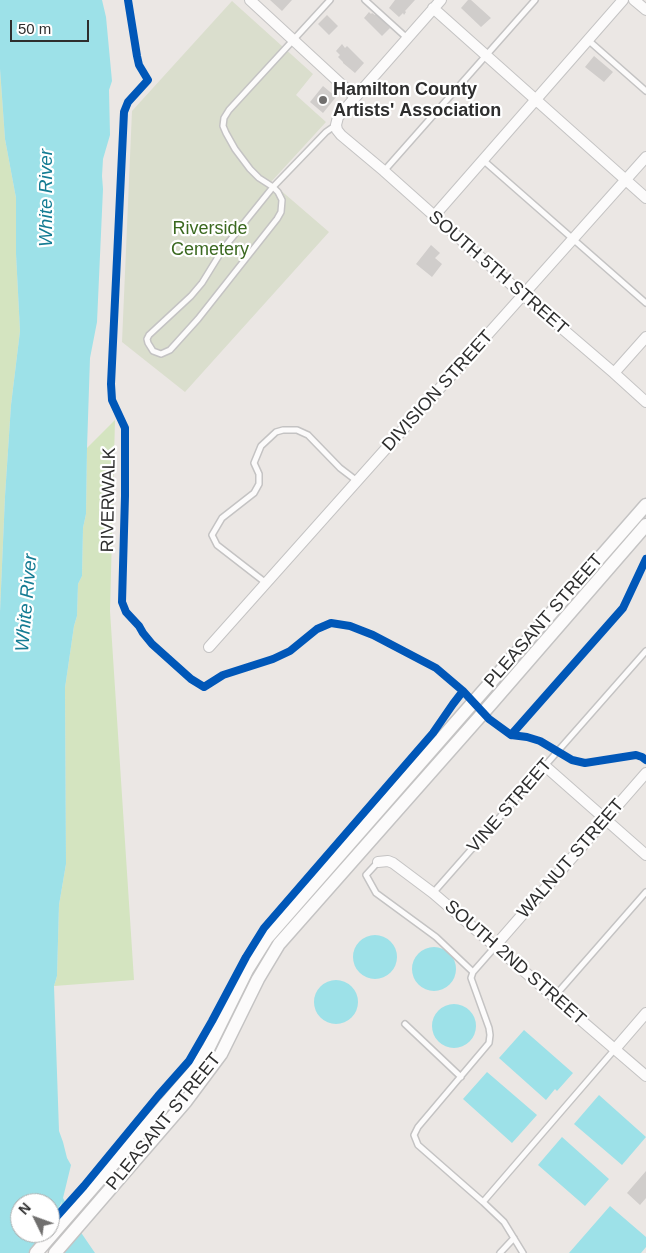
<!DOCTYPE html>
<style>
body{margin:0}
#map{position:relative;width:646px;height:1253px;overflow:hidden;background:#ebe7e4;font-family:Helvetica,sans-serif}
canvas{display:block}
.north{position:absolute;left:10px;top:1193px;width:50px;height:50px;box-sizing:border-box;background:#fff;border:1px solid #ababab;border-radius:50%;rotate:312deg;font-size:14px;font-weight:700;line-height:20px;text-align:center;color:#2e2e2e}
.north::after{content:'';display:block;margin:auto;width:18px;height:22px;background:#706f6e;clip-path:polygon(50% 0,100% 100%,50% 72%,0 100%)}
.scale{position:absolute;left:10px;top:20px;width:79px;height:22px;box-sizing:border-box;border:2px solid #2e2e2e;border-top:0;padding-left:6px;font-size:15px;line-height:18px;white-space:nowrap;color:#2e2e2e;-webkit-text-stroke:4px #fff;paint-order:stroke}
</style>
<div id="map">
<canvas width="646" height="1253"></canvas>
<div class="north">N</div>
<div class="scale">50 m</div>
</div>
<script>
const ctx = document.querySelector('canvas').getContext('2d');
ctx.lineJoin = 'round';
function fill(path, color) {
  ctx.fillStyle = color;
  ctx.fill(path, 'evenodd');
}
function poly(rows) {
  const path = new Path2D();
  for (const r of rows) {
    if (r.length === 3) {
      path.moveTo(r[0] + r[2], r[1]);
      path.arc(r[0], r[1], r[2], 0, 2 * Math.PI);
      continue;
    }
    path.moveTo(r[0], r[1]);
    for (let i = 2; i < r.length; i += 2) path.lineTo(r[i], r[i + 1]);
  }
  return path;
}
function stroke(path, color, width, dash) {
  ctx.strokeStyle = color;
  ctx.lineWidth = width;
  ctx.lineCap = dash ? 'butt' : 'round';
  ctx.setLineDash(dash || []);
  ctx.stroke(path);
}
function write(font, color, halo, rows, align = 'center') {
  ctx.font = font + ' Helvetica,sans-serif';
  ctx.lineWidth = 4.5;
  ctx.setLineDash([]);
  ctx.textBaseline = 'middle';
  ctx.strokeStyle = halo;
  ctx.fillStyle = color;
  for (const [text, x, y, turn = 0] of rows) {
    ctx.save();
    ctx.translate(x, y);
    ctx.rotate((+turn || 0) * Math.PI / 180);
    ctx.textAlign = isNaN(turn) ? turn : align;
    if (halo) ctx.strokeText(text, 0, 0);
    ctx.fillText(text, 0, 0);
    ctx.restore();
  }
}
fill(poly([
 [0,69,5,139,16,198,16,254,20,331,11,405,5,496,0,612],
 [115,420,110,611,134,980,54,986,57,976,59,905,66,864,65,688,74,626,77,616,78,584,82,576,83,528,86,514,87,448]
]), '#d4e4c0');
fill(poly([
 [232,1,313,74,296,95,326,122,271,182,329,232,185,392,122,342,132,111]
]), '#dadecd');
fill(poly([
 [0,0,102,0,106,17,112,81,109,90,110,135,103,159,102,176,103,189,97,322,90,358,87,448,86,514,83,528,82,576,78,584,77,616,74,626,65,688,66,864,59,905,57,976,54,986,59,1131,63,1142,67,1158,71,1165,63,1198,82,1234,95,1253,50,1253,52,1250,62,1201,50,1227,50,1203,20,1203,20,1233,47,1233,38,1253,0,1253,0,612,5,496,11,405,20,331,16,254,16,198,5,139,0,69],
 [375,957,22],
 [434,969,22],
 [336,1002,22],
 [454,1026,22],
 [524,1030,573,1073,557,1091,555,1089,546,1100,499,1058],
 [487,1072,537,1115,512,1143,463,1099],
 [599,1095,646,1137,622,1165,574,1124],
 [562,1137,609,1179,585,1206,538,1165],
 [610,1206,646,1237,646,1247,641,1253,569,1253]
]), '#9de1e8');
fill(poly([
 [270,0,292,0,282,11],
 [395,0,415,0,405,11,406,12,404,15,403,13,399,17,389,8],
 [468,0,471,0,491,18,481,27,461,8],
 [369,12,371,14,372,13,375,15,376,14,390,28,382,36,364,18],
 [327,15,338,26,329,35,318,24],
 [342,44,345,48,347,46,364,63,355,73,343,63,343,62,338,57,340,55,336,51],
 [594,56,613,72,604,82,585,67],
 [323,86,336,97,323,113,310,102],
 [431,245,440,253,435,258,442,264,432,277,416,264],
 [646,1171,646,1198,640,1205,627,1193]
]), '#d0cdcb');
const service = poly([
 [330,0,229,110,224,118,223,126,226,133,235,149,250,169,259,178,273,187,278,192,282,200,281,212,277,219,198,319,170,350,161,354,153,351,148,343,147,339,149,335,191,296,202,283,223,249,273,187,326,132,336,125],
 [365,0,407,38],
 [588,40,646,91],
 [483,160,646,303],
 [384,171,535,0],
 [266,583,217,545,212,535,222,518,254,493,259,484,259,474,254,463,261,446,276,432,283,430,297,430,308,435,340,468,357,481],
 [378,862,366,875,376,893,436,937,473,972],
 [433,893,646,651],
 [495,947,473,972,471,978,489,1028,490,1035,489,1043,418,1127,414,1135,418,1145,483,1202,504,1222,523,1253],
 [554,997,646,892],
 [405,1024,461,1077],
 [483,1202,615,1049],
 [500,1253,514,1238]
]);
const minor = poly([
 [250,0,355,97],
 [441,0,338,117,336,125,337,130,341,135,384,171,523,295,614,373,646,402],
 [634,0,646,10],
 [433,8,646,198],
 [434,216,623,0],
 [614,373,646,337],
 [209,647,646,157],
 [545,766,646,855],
 [378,862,388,861,393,863,433,893,646,1076],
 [495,946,646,773],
 [615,1049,646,1013]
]);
const tertiary = poly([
 [36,1253,193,1072,209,1047,247,970,267,938,646,505],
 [55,1253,186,1101,221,1054,258,979,279,944,490,705,646,525]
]);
stroke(service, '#c4c3c3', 8);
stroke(minor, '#c4c3c3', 12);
stroke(tertiary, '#c4c3c3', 15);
stroke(service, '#fcfbfb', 5);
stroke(minor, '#fcfbfb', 10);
stroke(tertiary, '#fcfbfb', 12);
stroke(poly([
 [128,0,137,56,139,65,148,80,128,102,124,112,111,384,112,400,125,428,125,496,122,602,126,612,139,626,143,633,152,644,191,679,204,687,223,675,273,659,290,651,317,629,331,623,350,626,373,635,436,668,463,691,489,719,511,735,527,737,540,741,572,760,585,763,636,755,642,757,646,760],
 [511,735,623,608,646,559],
 [50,1224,84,1186,158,1096,189,1061,212,1021,246,957,264,928,433,733,453,704,463,691]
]), '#0057b8', 8);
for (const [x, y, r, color] of [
 [323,100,5,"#706f6e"]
]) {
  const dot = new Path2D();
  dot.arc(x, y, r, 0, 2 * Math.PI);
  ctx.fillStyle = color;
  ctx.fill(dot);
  stroke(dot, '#fff', 2);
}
write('bold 18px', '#2e2e2e', '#fff', [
 ["Hamilton County",333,90],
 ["Artists' Association",333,111]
], 'left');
write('18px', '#3b6920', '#fff', [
 ["Riverside",210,229],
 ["Cemetery",210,250]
]);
write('18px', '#2e2e2e', '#fff', [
 ["SOUTH 5TH STREET",498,273,41],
 ["DIVISION STREET",438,391,-48],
 ["RIVERWALK",109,500,-89],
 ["PLEASANT STREET",544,621,-49],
 ["VINE STREET",510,806,-49],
 ["WALNUT STREET",571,859,-49],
 ["SOUTH 2ND STREET",515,963,41],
 ["PLEASANT STREET",164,1122,-51]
]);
write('italic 19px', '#157c93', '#fff', [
 ["White River",47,198,-90],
 ["White River",27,603,-85]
]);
</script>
